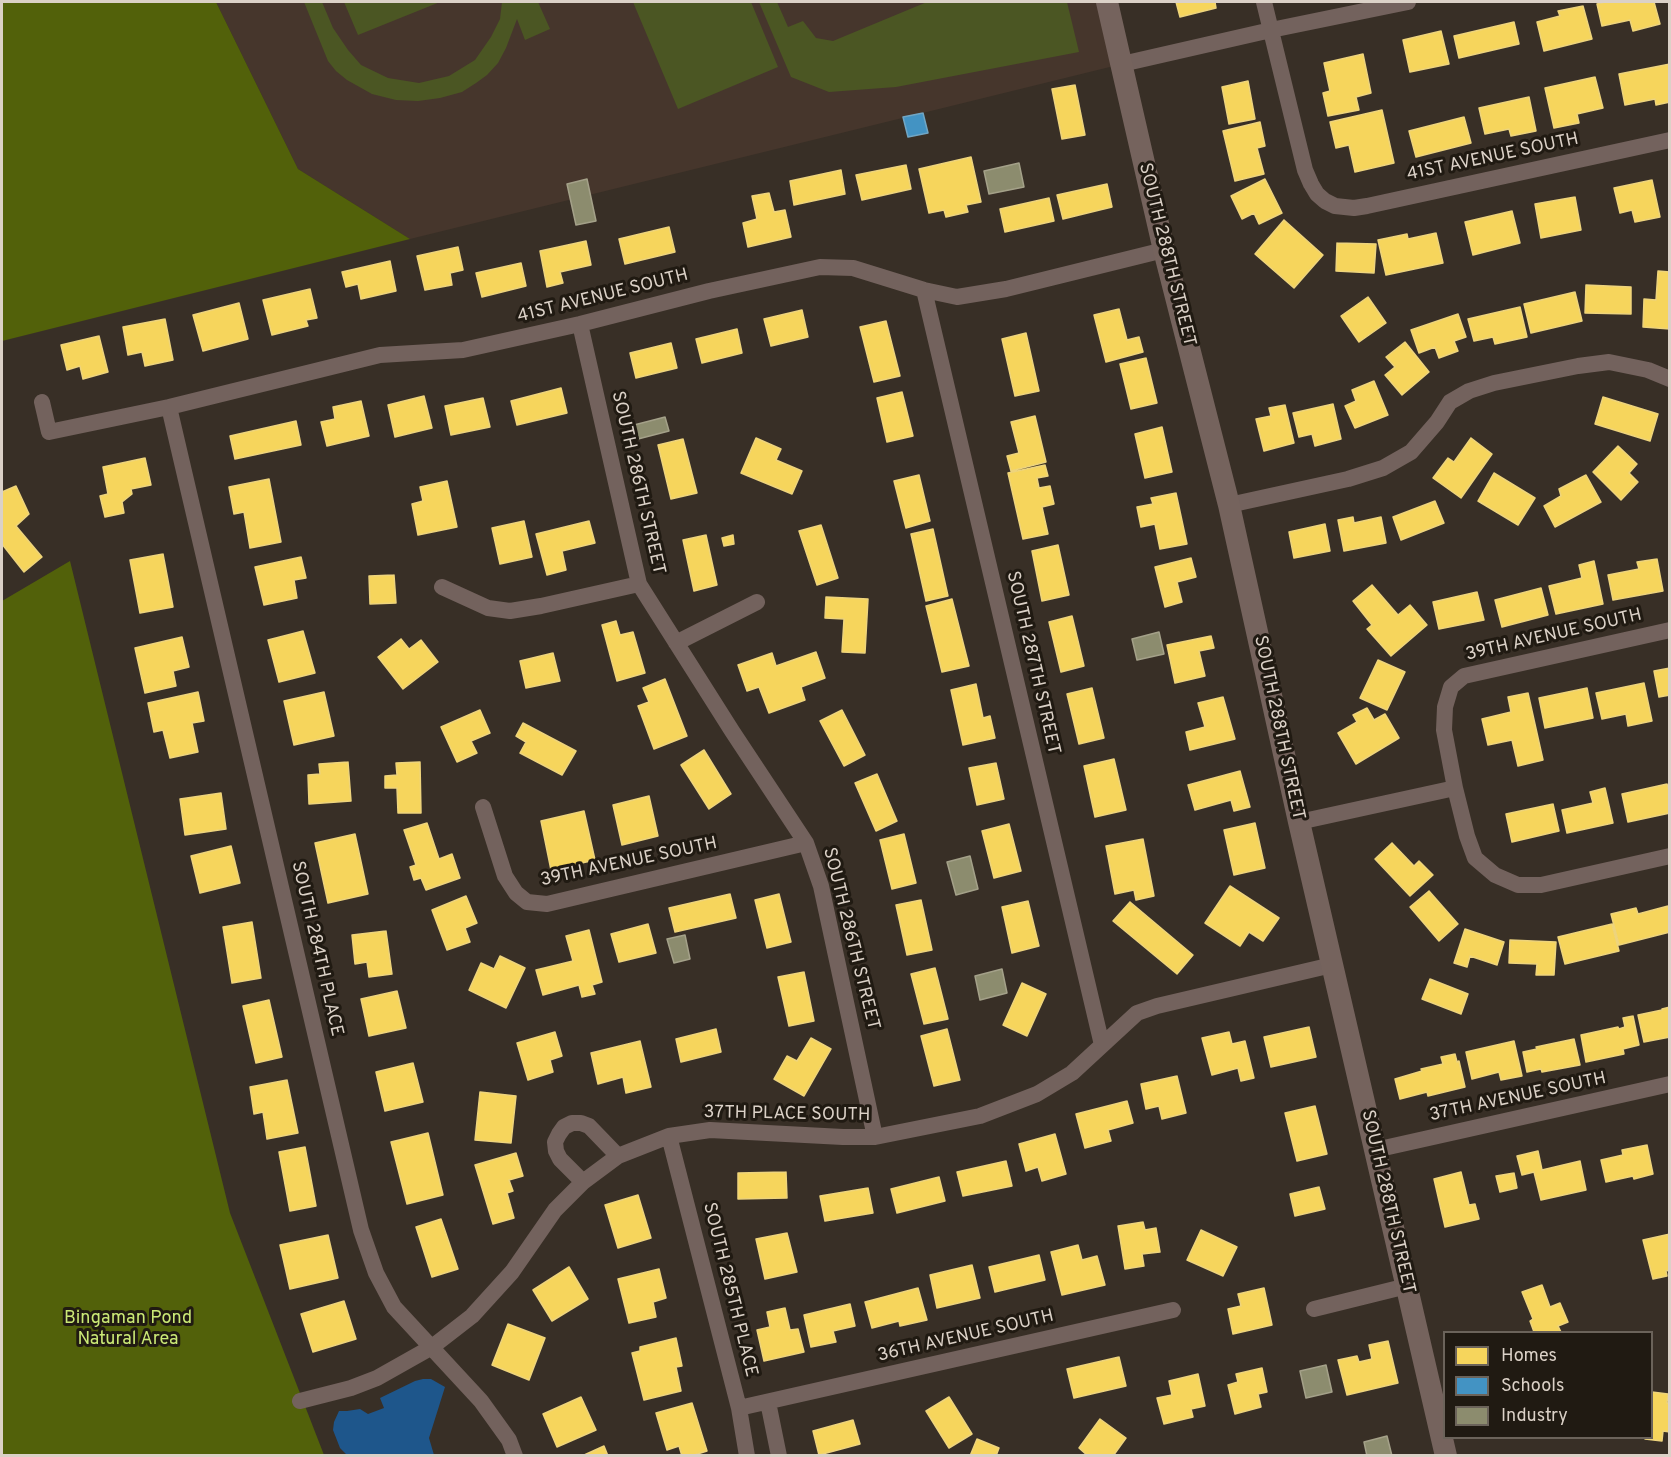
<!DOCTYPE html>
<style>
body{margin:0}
#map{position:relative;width:1671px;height:1457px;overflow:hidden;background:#382f26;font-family:Overpass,sans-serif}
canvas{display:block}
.frame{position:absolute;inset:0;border:3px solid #dbd1c7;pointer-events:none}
.legend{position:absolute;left:1443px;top:1331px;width:210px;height:108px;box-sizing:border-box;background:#201a12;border:2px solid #6b635a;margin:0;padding:8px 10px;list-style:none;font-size:18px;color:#dbd1c7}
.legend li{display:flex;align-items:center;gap:12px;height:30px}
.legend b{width:30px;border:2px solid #6b635a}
</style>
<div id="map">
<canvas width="1671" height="1457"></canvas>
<div class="frame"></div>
<ul class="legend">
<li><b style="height:16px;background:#f6d55c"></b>Homes</li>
<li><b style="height:16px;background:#4393c3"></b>Schools</li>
<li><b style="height:16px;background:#8c8c6e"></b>Industry</li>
</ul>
</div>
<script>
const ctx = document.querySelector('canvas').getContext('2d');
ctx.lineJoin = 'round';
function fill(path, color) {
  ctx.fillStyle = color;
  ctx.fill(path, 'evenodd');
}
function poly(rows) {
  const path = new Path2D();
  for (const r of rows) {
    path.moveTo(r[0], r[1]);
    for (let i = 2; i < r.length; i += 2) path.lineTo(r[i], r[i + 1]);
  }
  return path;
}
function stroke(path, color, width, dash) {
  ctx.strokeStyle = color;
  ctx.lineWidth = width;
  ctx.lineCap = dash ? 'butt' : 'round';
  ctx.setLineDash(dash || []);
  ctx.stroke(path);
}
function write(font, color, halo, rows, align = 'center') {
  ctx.font = font + ' Overpass,sans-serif';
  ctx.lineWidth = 6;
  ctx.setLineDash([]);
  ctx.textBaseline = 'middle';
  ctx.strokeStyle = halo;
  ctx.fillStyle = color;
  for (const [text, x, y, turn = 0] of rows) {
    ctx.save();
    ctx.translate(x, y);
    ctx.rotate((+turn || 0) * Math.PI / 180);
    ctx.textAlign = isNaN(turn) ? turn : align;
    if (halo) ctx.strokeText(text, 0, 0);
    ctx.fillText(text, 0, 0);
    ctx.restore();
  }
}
fill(poly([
 [216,2,1107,2,1122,64,410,239,298,169]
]), '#46362c');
fill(poly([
 [304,2,322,2,333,28,348,50,361,65,388,78,419,83,449,76,475,60,491,37,500,19,502,2,538,2,550,29,525,40,517,19,506,48,498,63,487,75,476,83,462,92,440,98,418,101,396,100,372,94,347,80,336,71,328,61],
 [344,2,440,2,358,35],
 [633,2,751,2,778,67,678,109],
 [759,2,777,2,788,27,803,21,816,38,833,41,927,2,1067,2,1079,52,896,87,829,92,791,77]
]), '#4b5623');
fill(poly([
 [2,2,216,2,298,169,410,239,2,341],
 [70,561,230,1213,324,1455,2,1455,2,601]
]), '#52610a');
fill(poly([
 [423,1379,431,1379,445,1387,429,1438,434,1455,347,1455,340,1448,333,1430,334,1422,339,1411,347,1411,360,1409,368,1414,384,1408,380,1398,415,1381]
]), '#1e568b');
const homes = poly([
 [1176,2,1215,2,1216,8,1180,17,1176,2],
 [1605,2,1654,2,1660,24,1633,31,1630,20,1602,26,1597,4,1605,2],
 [1583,6,1592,39,1544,51,1537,22,1560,16,1558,11,1583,6],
 [1514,22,1519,44,1459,58,1454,36,1514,22],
 [1441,31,1449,64,1410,72,1403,40,1441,31],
 [1363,54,1371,93,1356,97,1359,110,1328,116,1323,93,1330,91,1324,63,1363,54],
 [1670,64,1670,102,1656,105,1655,99,1625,105,1619,74,1670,64],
 [1595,77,1603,108,1577,114,1579,123,1554,128,1545,88,1595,77],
 [1248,81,1255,119,1229,124,1222,87,1248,81],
 [1075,85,1085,135,1062,139,1052,89,1075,85],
 [1529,97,1536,131,1511,136,1509,129,1485,134,1479,108,1529,97],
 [1382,110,1394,163,1355,172,1349,145,1336,148,1330,122,1382,110],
 [1464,117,1471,143,1416,157,1409,131,1464,117],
 [1260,122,1265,146,1257,148,1264,174,1235,181,1223,131,1260,122],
 [971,157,981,202,966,205,968,212,946,217,944,210,929,213,919,169,971,157],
 [906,165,911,189,862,200,856,175,906,165],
 [841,170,845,194,794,205,790,181,841,170],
 [1265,179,1282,213,1259,224,1254,213,1242,219,1231,196,1265,179],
 [1652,180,1660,217,1635,222,1632,210,1620,213,1614,188,1652,180],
 [1107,184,1112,207,1063,219,1057,195,1107,184],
 [769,193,774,212,785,210,791,237,748,247,743,223,757,219,752,196,769,193],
 [1575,197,1581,230,1541,238,1535,204,1575,197],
 [1049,198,1054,221,1005,232,1000,209,1049,198],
 [1512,211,1520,243,1473,255,1465,222,1512,211],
 [1284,220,1323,255,1294,288,1255,254,1284,220],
 [669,227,675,252,625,264,619,239,669,227],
 [1436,233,1443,263,1386,275,1378,240,1407,234,1408,239,1436,233],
 [586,241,591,265,560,272,563,283,547,287,540,251,586,241],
 [1337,243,1376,244,1374,273,1336,271,1337,243],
 [458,247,463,270,450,273,452,285,425,290,417,256,458,247],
 [390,261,396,291,361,299,358,284,346,287,342,272,390,261],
 [521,263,526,286,482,297,476,273,521,263],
 [1658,271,1670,272,1670,329,1643,327,1644,299,1656,300,1658,271],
 [1586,285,1631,287,1631,314,1585,313,1586,285],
 [310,289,317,318,306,320,308,326,272,335,263,300,310,289],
 [1575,292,1582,321,1531,333,1524,304,1575,292],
 [1368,297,1386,323,1359,342,1341,316,1368,297],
 [239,303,248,339,203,351,193,315,239,303],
 [1520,307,1527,337,1495,344,1493,337,1474,341,1468,319,1520,307],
 [1119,309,1127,340,1139,337,1143,352,1106,362,1094,315,1119,309],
 [802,310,808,337,771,346,764,319,802,310],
 [1458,314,1466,337,1454,341,1458,351,1439,358,1435,347,1419,353,1411,330,1458,314],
 [165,319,173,360,145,366,142,352,128,355,123,327,165,319],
 [886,321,900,376,874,382,860,327,886,321],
 [737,329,742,353,702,363,696,339,737,329],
 [1026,333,1039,391,1015,396,1002,339,1026,333],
 [99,336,108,372,83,379,80,366,67,370,61,345,99,336],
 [1405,342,1429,372,1402,395,1385,375,1395,367,1386,357,1405,342],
 [671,343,677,368,636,378,630,353,671,343],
 [1146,358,1157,403,1131,409,1120,364,1146,358],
 [1374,381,1388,415,1355,428,1345,406,1356,401,1352,390,1374,381],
 [561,388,567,413,517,425,511,401,561,388],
 [902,392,913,436,887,442,877,398,902,392],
 [424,396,432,428,395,437,388,405,424,396],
 [1603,397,1658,414,1650,441,1595,424,1603,397],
 [483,398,490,427,451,435,445,406,483,398],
 [361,401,369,436,327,446,321,422,335,419,333,407,361,401],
 [1333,404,1341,439,1315,446,1312,434,1299,437,1293,413,1333,404],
 [1285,405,1294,443,1264,451,1256,419,1271,416,1269,408,1285,405],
 [1035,416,1046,462,1011,471,1007,456,1019,453,1011,422,1035,416],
 [296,421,301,445,235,459,230,436,296,421],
 [1162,427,1172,472,1145,478,1135,434,1162,427],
 [756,438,781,449,776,460,802,471,792,494,741,473,756,438],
 [1471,438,1492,454,1461,498,1433,478,1448,458,1454,462,1471,438],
 [683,439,697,493,671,499,658,445,683,439],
 [1618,446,1637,464,1629,473,1638,482,1621,500,1593,472,1618,446],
 [145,458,151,485,131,489,132,494,122,502,124,513,105,517,100,496,108,494,103,467,145,458],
 [1045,465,1048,476,1037,478,1039,488,1050,486,1054,504,1042,507,1048,534,1023,539,1008,473,1045,465],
 [1494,473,1535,498,1518,525,1478,501,1494,473],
 [919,475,930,521,906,528,894,481,919,475],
 [1586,475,1601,502,1555,527,1544,506,1561,496,1559,489,1586,475],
 [269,479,281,542,250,548,244,512,234,514,229,487,269,479],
 [447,481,457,527,418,535,412,504,423,501,420,487,447,481],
 [16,486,29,514,16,526,42,557,24,572,2,544,2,492,16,486],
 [1176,493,1187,544,1160,549,1155,524,1141,527,1137,507,1153,504,1151,498,1176,493],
 [1435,501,1444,523,1401,540,1393,517,1435,501],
 [1353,517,1354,523,1381,517,1386,543,1344,551,1338,520,1353,517],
 [524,521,532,557,500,564,492,528,524,521],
 [589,521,595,543,562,551,566,570,547,575,536,534,589,521],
 [1325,524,1330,551,1294,558,1289,532,1325,524],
 [821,525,838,578,817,585,799,531,821,525],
 [933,529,948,596,926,601,911,534,933,529],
 [706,535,717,585,694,591,683,540,706,535],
 [733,535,734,544,724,546,722,538,733,535],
 [1058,545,1069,595,1042,601,1032,551,1058,545],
 [163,554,173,607,140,613,130,560,163,554],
 [301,557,306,578,294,580,297,598,264,605,255,567,301,557],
 [1191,558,1196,577,1177,582,1182,602,1165,607,1155,567,1191,558],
 [1657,559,1663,591,1613,600,1608,575,1639,569,1637,562,1657,559],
 [1594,561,1603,604,1556,614,1549,586,1582,578,1579,565,1594,561],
 [394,575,396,603,370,604,369,576,394,575],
 [1372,585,1398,615,1410,605,1427,625,1391,656,1367,629,1372,625,1353,601,1372,585],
 [1541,588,1548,615,1502,627,1495,600,1541,588],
 [1477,592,1484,620,1439,629,1433,602,1477,592],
 [826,597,868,599,865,653,842,652,844,619,825,618,826,597],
 [952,599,969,666,942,672,926,606,952,599],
 [1072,616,1084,666,1061,672,1049,622,1072,616],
 [616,621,620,635,633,632,645,673,617,681,602,625,616,621],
 [303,631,315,673,279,682,268,640,303,631],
 [1211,636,1214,648,1199,651,1205,676,1175,683,1167,645,1211,636],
 [182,637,189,667,173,671,176,686,145,693,135,648,182,637],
 [401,639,409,649,421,640,438,662,403,689,378,657,401,639],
 [816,652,825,678,801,687,805,700,769,713,759,687,747,691,738,665,772,653,776,666,816,652],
 [553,653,560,681,526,688,520,661,553,653],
 [1378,660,1405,672,1387,710,1360,698,1378,660],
 [1670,668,1670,695,1659,697,1654,671,1670,668],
 [665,679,687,736,654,749,638,706,649,702,643,688,665,679],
 [1644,683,1652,721,1628,726,1626,714,1602,719,1596,693,1644,683],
 [976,684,983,718,990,716,995,738,963,745,951,690,976,684],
 [1092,688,1104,738,1079,744,1067,694,1092,688],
 [1587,688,1593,718,1545,728,1539,698,1587,688],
 [198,692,204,721,192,723,198,752,170,758,163,730,154,732,148,703,198,692],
 [324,692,334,736,294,745,284,701,324,692],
 [1528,693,1543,760,1518,766,1512,740,1488,745,1482,719,1511,712,1508,697,1528,693],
 [1223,697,1235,739,1190,750,1186,732,1205,727,1198,703,1223,697],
 [1367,708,1374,720,1385,714,1399,738,1356,764,1338,733,1357,722,1353,715,1367,708],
 [480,710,490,733,471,741,477,753,457,762,441,727,480,710],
 [842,710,865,755,844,766,820,721,842,710],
 [523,723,576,751,562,775,520,753,526,742,516,736,523,723],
 [704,750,731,794,709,809,681,765,704,750],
 [1114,759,1126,810,1095,817,1084,766,1114,759],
 [348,762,351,801,309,804,308,775,320,774,319,764,348,762],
 [420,762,421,813,398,813,397,788,385,788,385,776,397,775,396,763,420,762],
 [996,763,1004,799,977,805,969,768,996,763],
 [1240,771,1250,807,1234,811,1231,800,1195,810,1188,785,1240,771],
 [877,774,897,821,876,831,855,783,877,774],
 [1667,784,1670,794,1670,813,1628,822,1622,794,1667,784],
 [1605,788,1613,823,1567,833,1562,810,1593,803,1590,792,1605,788],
 [221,793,226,829,185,835,180,799,221,793],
 [649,796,658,836,622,845,613,805,649,796],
 [1553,804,1559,831,1512,842,1506,814,1553,804],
 [584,811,595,860,551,870,541,821,584,811],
 [427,823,439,859,452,854,460,878,426,890,421,878,414,880,410,867,416,865,404,830,427,823],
 [1255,823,1265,868,1234,875,1224,830,1255,823],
 [1009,824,1021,871,994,878,982,831,1009,824],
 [355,834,368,894,328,903,315,843,355,834],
 [904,834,916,883,892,889,880,840,904,834],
 [1143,839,1154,896,1136,900,1134,890,1115,894,1106,846,1143,839],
 [1392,843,1414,866,1419,861,1433,875,1410,896,1375,859,1392,843],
 [231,846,240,883,200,893,191,856,231,846],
 [1230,886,1279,918,1263,941,1249,932,1240,946,1205,923,1230,886],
 [1429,891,1458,924,1439,941,1410,907,1429,891],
 [730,894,736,918,675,932,669,908,730,894],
 [779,894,791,942,767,948,755,900,779,894],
 [466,896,477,923,465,928,470,942,447,950,432,910,466,896],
 [921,900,932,950,907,955,896,905,921,900],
 [1028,901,1039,946,1012,953,1002,907,1028,901],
 [1130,902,1193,955,1177,974,1113,921,1130,902],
 [1668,906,1670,913,1670,932,1619,945,1611,914,1636,908,1638,914,1668,906],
 [252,922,261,978,232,983,223,927,252,922],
 [648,924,656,953,619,962,611,934,648,924],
 [1612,924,1619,951,1565,964,1558,937,1612,924],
 [1465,929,1504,942,1497,965,1470,956,1467,967,1454,963,1465,929],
 [589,930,602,982,592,985,595,994,582,997,579,985,543,995,536,970,573,961,566,936,589,930],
 [386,931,392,974,369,977,367,962,355,964,352,935,386,931],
 [1510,940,1556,942,1554,975,1536,975,1537,964,1509,963,1510,940],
 [500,956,525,968,506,1008,469,990,481,963,494,969,500,956],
 [935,968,948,1019,924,1024,911,974,935,968],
 [804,972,814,1021,789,1026,778,977,804,972],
 [1430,979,1468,994,1461,1014,1422,999,1430,979],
 [1022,983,1046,994,1027,1036,1003,1025,1022,983],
 [397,991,406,1028,369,1036,361,999,397,991],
 [269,1000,282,1057,256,1063,243,1006,269,1000],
 [1670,1007,1670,1037,1644,1042,1638,1015,1662,1010,1662,1009,1670,1007],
 [1633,1016,1639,1045,1623,1049,1624,1054,1586,1062,1581,1035,1618,1027,1619,1029,1625,1027,1623,1018,1633,1016],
 [1309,1027,1316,1057,1271,1067,1264,1037,1309,1027],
 [716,1029,721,1052,681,1062,676,1039,716,1029],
 [947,1029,960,1080,934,1086,921,1036,947,1029],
 [555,1032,562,1056,550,1060,553,1072,528,1080,517,1043,555,1032],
 [1229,1032,1232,1044,1245,1041,1254,1078,1241,1081,1238,1068,1212,1075,1202,1038,1229,1032],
 [811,1038,831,1049,804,1096,774,1079,787,1056,797,1061,811,1038],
 [1574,1039,1580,1065,1542,1072,1541,1069,1527,1072,1523,1052,1537,1049,1536,1047,1574,1039],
 [640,1041,651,1087,626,1093,623,1077,598,1084,591,1053,640,1041],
 [1514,1041,1522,1076,1501,1080,1499,1072,1472,1079,1466,1052,1514,1041],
 [1455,1054,1457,1062,1459,1061,1465,1087,1428,1096,1427,1092,1400,1099,1395,1079,1422,1071,1421,1069,1443,1064,1441,1057,1455,1054],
 [413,1063,423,1102,385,1111,376,1072,413,1063],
 [1177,1076,1186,1113,1162,1119,1159,1106,1146,1109,1141,1084,1177,1076],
 [287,1080,298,1133,267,1139,263,1112,254,1114,250,1087,287,1080],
 [480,1092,516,1096,511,1143,475,1140,480,1092],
 [1127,1101,1133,1123,1108,1130,1111,1141,1085,1148,1076,1114,1127,1101],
 [1315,1106,1327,1154,1297,1161,1285,1113,1315,1106],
 [428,1133,443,1195,407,1204,391,1142,428,1133],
 [1055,1134,1066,1174,1042,1181,1038,1167,1026,1171,1019,1144,1055,1134],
 [1647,1145,1653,1174,1634,1179,1633,1176,1606,1182,1601,1160,1623,1155,1622,1150,1647,1145],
 [305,1147,316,1206,290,1211,279,1152,305,1147],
 [1538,1151,1542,1170,1580,1161,1586,1190,1541,1200,1534,1172,1522,1175,1517,1156,1538,1151],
 [516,1153,523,1176,509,1180,513,1191,507,1193,514,1218,493,1224,475,1165,516,1153],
 [1006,1161,1012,1186,963,1196,957,1172,1006,1161],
 [786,1172,787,1198,738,1199,738,1173,786,1172],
 [1461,1172,1469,1205,1475,1204,1479,1219,1445,1227,1434,1179,1461,1172],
 [1514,1173,1517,1188,1500,1192,1496,1176,1514,1173],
 [939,1177,945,1201,897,1213,891,1189,939,1177],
 [1319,1187,1325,1209,1295,1216,1290,1194,1319,1187],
 [868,1188,873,1213,825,1221,820,1196,868,1188],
 [638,1195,651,1238,618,1248,605,1205,638,1195],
 [441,1219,458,1269,432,1277,416,1227,441,1219],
 [1143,1222,1145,1230,1156,1228,1160,1252,1142,1254,1144,1266,1125,1269,1118,1226,1143,1222],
 [1201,1230,1237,1247,1223,1276,1187,1260,1201,1230],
 [787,1233,797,1272,765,1279,756,1239,787,1233],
 [1670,1234,1670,1270,1666,1271,1667,1276,1653,1279,1643,1240,1670,1234],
 [328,1235,338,1278,290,1289,280,1245,328,1235],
 [1078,1245,1082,1260,1097,1256,1105,1285,1062,1295,1051,1252,1078,1245],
 [1039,1255,1045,1280,995,1292,989,1267,1039,1255],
 [972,1265,980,1298,937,1308,930,1275,972,1265],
 [569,1267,588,1299,552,1321,533,1290,569,1267],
 [659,1269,666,1298,653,1302,656,1317,629,1323,618,1279,659,1269],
 [1542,1285,1550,1307,1560,1303,1568,1322,1558,1326,1561,1332,1534,1332,1530,1321,1533,1319,1522,1292,1542,1285],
 [918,1288,927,1320,900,1326,899,1321,872,1328,865,1302,918,1288],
 [1264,1288,1272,1325,1233,1334,1228,1309,1241,1306,1238,1294,1264,1288],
 [344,1301,356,1339,313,1352,301,1314,344,1301],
 [850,1304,855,1326,833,1331,836,1342,811,1347,804,1315,850,1304],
 [785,1308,790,1330,798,1329,804,1352,764,1361,757,1330,770,1327,767,1312,785,1308],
 [508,1324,545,1338,529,1380,492,1365,508,1324],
 [676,1338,682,1366,676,1367,681,1391,644,1400,632,1353,640,1351,640,1347,676,1338],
 [1388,1341,1398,1383,1347,1395,1338,1360,1357,1356,1359,1362,1372,1359,1369,1345,1388,1341],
 [1119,1357,1126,1386,1074,1398,1067,1369,1119,1357],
 [1262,1368,1267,1392,1258,1394,1261,1407,1235,1414,1228,1385,1238,1382,1236,1374,1262,1368],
 [1198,1374,1205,1406,1191,1409,1193,1417,1164,1424,1157,1398,1172,1395,1169,1381,1198,1374],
 [1652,1392,1668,1394,1667,1403,1670,1403,1670,1432,1663,1431,1662,1441,1645,1439,1645,1438,1652,1438,1652,1392],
 [581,1397,596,1430,557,1447,543,1414,581,1397],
 [949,1397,972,1434,949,1448,926,1411,949,1397],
 [692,1403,707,1451,691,1456,682,1456,679,1446,667,1450,656,1413,692,1403],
 [1100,1419,1126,1438,1113,1456,1088,1456,1079,1448,1100,1419],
 [853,1420,860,1444,819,1455,813,1431,853,1420],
 [977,1439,999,1448,996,1456,970,1456,977,1439],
 [604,1446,608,1456,582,1456,604,1446]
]);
fill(homes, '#f6d55c');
stroke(homes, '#eed47c', 1.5);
const schools = poly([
 [923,113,928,133,908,137,903,117,923,113]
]);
fill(schools, '#4393c3');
stroke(schools, '#71a6c4', 1.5);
const industry = poly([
 [1019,163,1024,187,989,194,984,171,1019,163],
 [587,179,596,221,576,225,567,184,587,179],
 [665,417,669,431,638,439,634,425,665,417],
 [1159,632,1164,654,1137,660,1132,639,1159,632],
 [970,856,978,889,956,895,947,862,970,856],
 [685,935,690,959,674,963,667,939,685,935],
 [1002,969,1007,993,980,1000,975,976,1002,969],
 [1326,1365,1332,1392,1306,1398,1300,1371,1326,1365],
 [1387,1436,1392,1456,1367,1456,1364,1442,1387,1436]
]);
fill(industry, '#8c8c6e');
stroke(industry, '#a4a189', 1.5);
stroke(poly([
 [1264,2,1305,170,1311,184,1317,194,1325,201,1335,206,1354,208,1367,206,1670,140],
 [1122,64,1271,30,1408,2],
 [924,290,1102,1045],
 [580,324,639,584,732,731,806,843,821,886,875,1137],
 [42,402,49,432,169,407,380,355,463,350,580,324,709,291,820,267,853,268,924,290,957,297,1006,289,1164,250],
 [169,407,361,1230,376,1273,394,1307,481,1401,509,1440,515,1456],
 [1229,505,1348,479,1383,468,1411,452,1437,422,1450,402,1469,391,1494,383,1578,366,1609,362,1648,370,1670,379],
 [442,587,488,608,510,611,541,606,639,584],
 [1670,630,1464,676,1451,687,1445,707,1444,730,1455,788,1467,836,1475,858,1495,875,1518,885,1541,885,1670,856],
 [676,643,757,602],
 [483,807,505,876,516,893,527,902,547,904,806,843],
 [1299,822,1455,788],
 [669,1136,739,1408,747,1456],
 [1375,1150,1670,1084],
 [583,1182,560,1159,556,1151,555,1142,559,1134,564,1127,572,1123,581,1123,589,1126,618,1156],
 [1314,1309,1407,1286],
 [300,1401,351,1388,377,1378,432,1347,472,1316,512,1272,555,1210,583,1182,618,1156,669,1136,710,1130,843,1137,875,1137,980,1116,1037,1094,1072,1073,1137,1013,1157,1006,1332,965],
 [768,1402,779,1456],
 [739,1408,1173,1310]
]), '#73625d', 16);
stroke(poly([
 [1107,2,1164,250,1229,505,1299,822,1446,1456]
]), '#75635d', 22);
write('18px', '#dbd1c7', '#201a12', [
 ["41ST AVENUE SOUTH",1493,158,-12],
 ["SOUTH 288TH STREET",1166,255,76],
 ["41ST AVENUE SOUTH",603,297,-14],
 ["SOUTH 286TH STREET",637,483,77],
 ["39TH AVENUE SOUTH",1554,636,-13],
 ["SOUTH 287TH STREET",1032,663,77],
 ["SOUTH 288TH STREET",1278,728,78],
 ["39TH AVENUE SOUTH",629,863,-12],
 ["SOUTH 286TH STREET",850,939,76],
 ["SOUTH 284TH PLACE",316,949,77],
 ["37TH AVENUE SOUTH",1518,1098,-12],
 ["37TH PLACE SOUTH",787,1115,1],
 ["SOUTH 288TH STREET",1387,1202,77],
 ["SOUTH 285TH PLACE",729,1290,76],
 ["36TH AVENUE SOUTH",966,1337,-13]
]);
write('18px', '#cbe976', '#201a12', [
 ["Bingaman Pond",128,1319],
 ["Natural Area",128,1340]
]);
</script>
